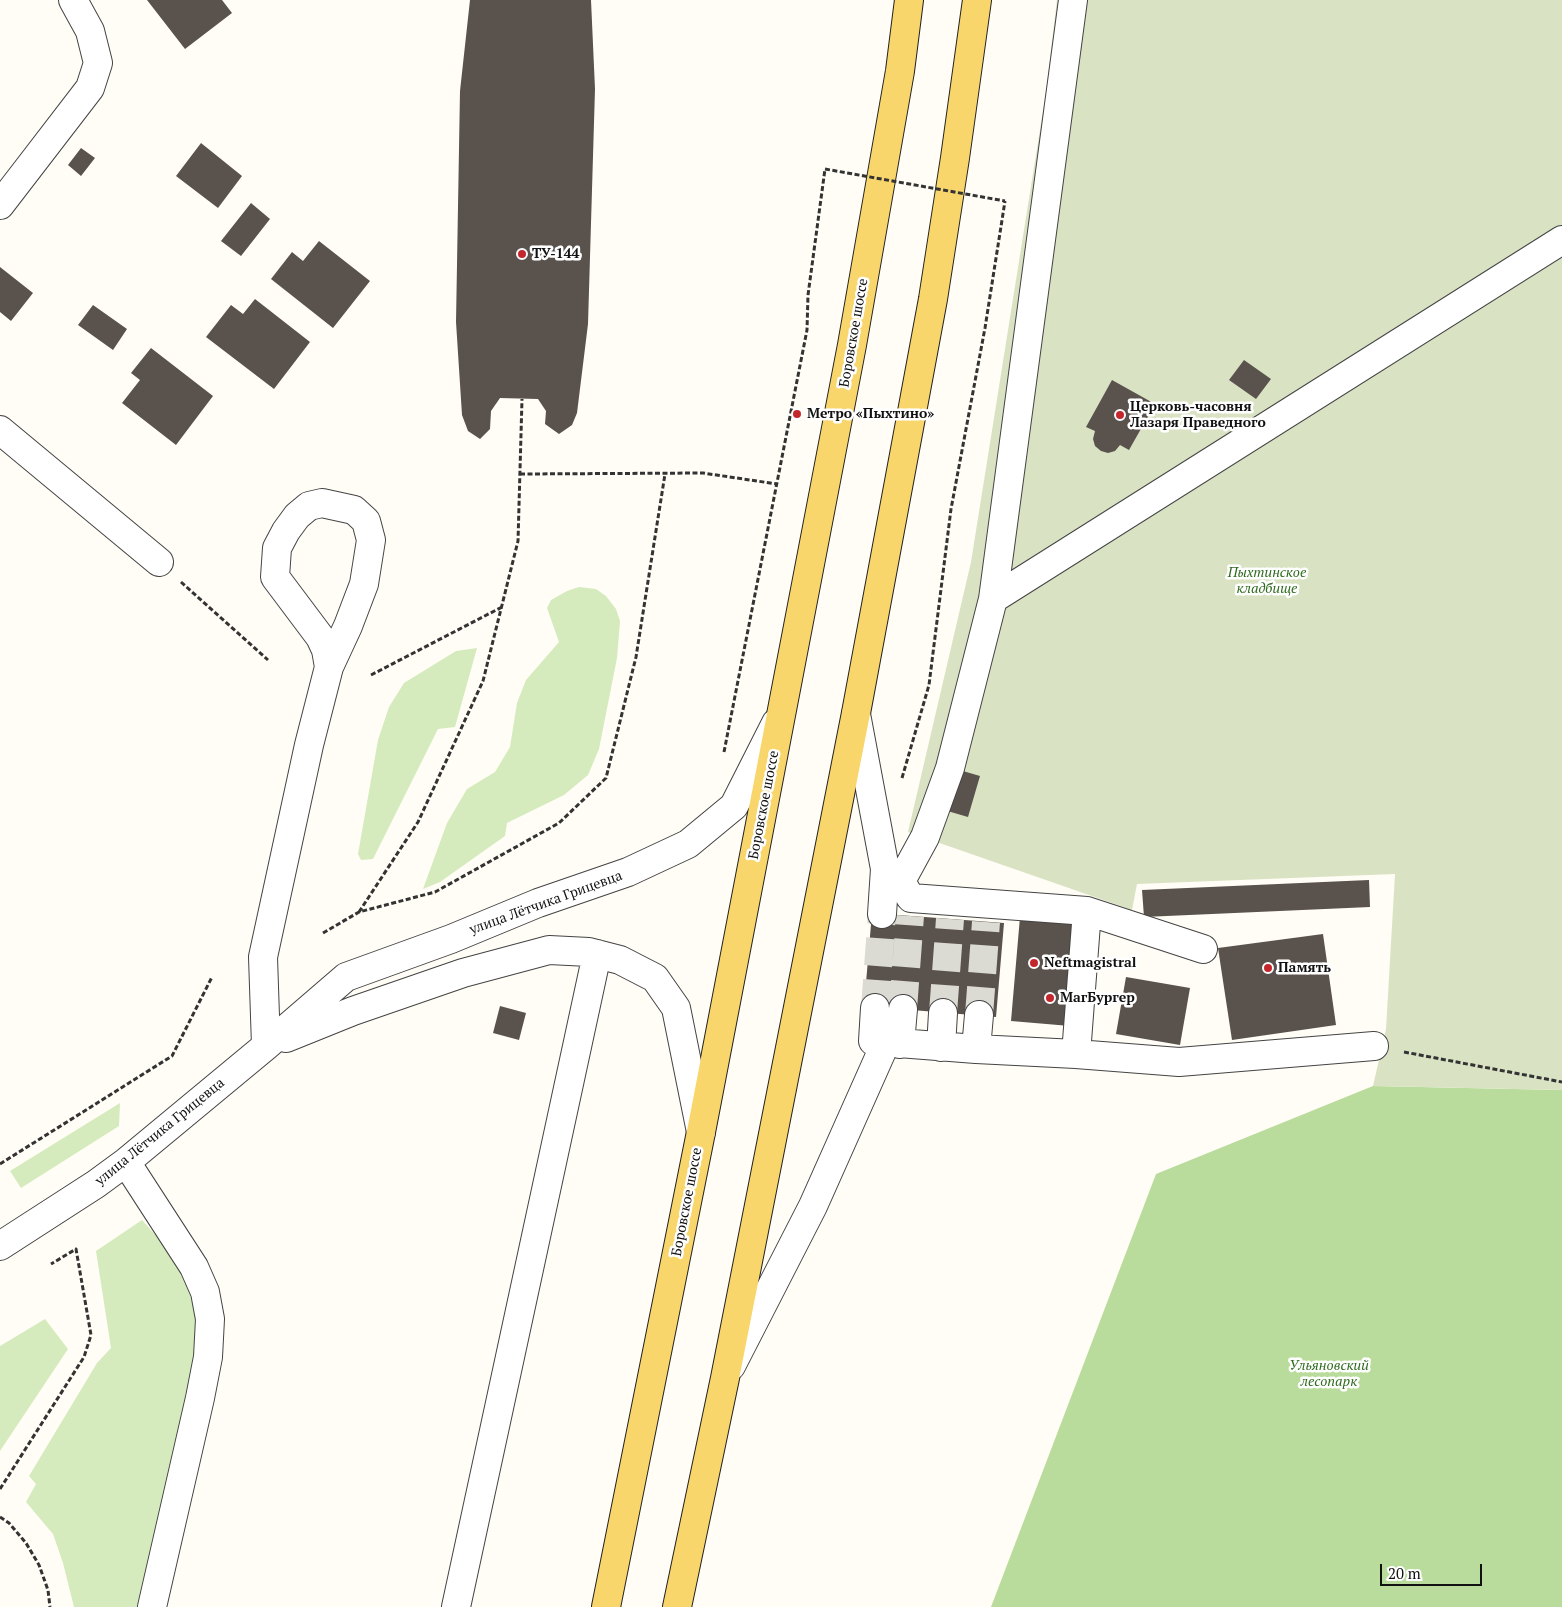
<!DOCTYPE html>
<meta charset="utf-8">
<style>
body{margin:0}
#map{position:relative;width:1562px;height:1607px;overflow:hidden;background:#fffdf5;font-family:"PT Serif",serif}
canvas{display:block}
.scale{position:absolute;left:1380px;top:1564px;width:102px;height:22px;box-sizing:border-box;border:2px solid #111;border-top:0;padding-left:6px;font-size:15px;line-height:18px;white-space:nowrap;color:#111;-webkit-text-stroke:4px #fff;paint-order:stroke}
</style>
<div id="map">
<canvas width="1562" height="1607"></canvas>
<div class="scale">20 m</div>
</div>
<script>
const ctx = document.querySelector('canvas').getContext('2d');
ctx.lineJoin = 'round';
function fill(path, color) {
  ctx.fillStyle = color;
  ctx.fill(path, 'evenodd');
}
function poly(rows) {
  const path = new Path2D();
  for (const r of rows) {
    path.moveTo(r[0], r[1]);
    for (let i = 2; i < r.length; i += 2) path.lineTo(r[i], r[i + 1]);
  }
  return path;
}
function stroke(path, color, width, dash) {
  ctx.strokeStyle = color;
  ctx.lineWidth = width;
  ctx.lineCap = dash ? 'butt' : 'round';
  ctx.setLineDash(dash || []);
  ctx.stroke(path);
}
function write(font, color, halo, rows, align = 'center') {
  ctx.font = font + ' "PT Serif",serif';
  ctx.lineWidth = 5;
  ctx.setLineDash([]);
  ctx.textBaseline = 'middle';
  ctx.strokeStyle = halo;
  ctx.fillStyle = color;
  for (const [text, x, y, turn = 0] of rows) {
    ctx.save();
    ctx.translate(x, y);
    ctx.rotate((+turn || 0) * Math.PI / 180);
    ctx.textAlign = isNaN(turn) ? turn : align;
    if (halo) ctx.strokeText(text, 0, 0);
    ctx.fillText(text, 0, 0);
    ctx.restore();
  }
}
fill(poly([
 [579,587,596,589,606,596,616,609,620,621,617,658,599,749,588,775,564,795,507,823,505,836,440,882,423,889,447,823,467,789,495,772,510,747,517,703,526,680,559,642,547,608,551,600,567,591],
 [477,648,455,727,438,729,373,859,361,860,358,854,378,740,389,707,404,683,456,651],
 [120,1103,119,1126,21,1188,10,1171],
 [142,1220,169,1250,187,1283,195,1314,196,1349,180,1427,137,1607,74,1607,63,1563,53,1534,26,1502,36,1484,29,1476,97,1363,111,1348,96,1251],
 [45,1319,68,1349,0,1451,0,1346]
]), '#d5ebbd');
fill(poly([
 [1373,1086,1562,1090,1562,1607,991,1607,1156,1174]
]), '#b9dc9c');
fill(poly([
 [1057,0,1562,0,1562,1090,1373,1086,1386,1029,1395,874,1137,884,1132,910,908,832,971,562,1046,92]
]), '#d9e3c4');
fill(poly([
 [147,0,222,0,232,13,185,49],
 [470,0,591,0,595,89,588,324,577,413,572,425,559,434,545,424,546,411,538,399,500,398,491,411,490,429,480,439,468,431,462,415,456,322,460,91],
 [201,143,242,176,218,208,176,176],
 [81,148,95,158,81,176,68,165],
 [251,203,270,219,241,256,221,241],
 [319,241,370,281,333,328,271,279,292,252,303,261],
 [0,267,33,293,11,321,0,312],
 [255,299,310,342,274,389,206,337,231,305,243,314],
 [93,305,127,329,113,350,78,325],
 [151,348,213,396,176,445,122,403,140,380,131,373],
 [1244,360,1271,379,1256,399,1229,380],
 [1112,380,1155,404,1129,450,1120,445,1115,451,1108,453,1101,451,1095,446,1093,439,1095,431,1086,427],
 [956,769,980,776,968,817,944,810],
 [1369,880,1370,907,1144,917,1142,890],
 [872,913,1004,923,996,1017,864,1006],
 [1020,917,1078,922,1070,1026,1011,1021],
 [1323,934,1336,1025,1232,1040,1218,948],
 [1126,977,1190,988,1180,1045,1116,1034],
 [500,1006,526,1013,519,1040,493,1033]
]), '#5a524d');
stroke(poly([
 [875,1008,882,914],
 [903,1009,910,916],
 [943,1013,950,919],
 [979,1015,986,922]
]), '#dbdad3', 28, [28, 14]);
const minor = poly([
 [0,205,90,88,98,63,90,31,73,0],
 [0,430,159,562],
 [993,599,1562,240],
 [856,714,885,869,901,881,910,897],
 [901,881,925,837,950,768,993,599,1073,0],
 [1087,911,1203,949],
 [882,914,885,869],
 [875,1008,873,1041,976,1049,1076,1054,1087,911,911,898],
 [286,1038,353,1011,463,973,549,950,589,952,620,960,655,978,676,1008,701,1132],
 [900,1044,903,1009],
 [266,1046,263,957,309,745,329,667,348,626,364,584,371,540,366,521,354,510,322,503,309,506,297,516,286,531,277,548,275,577,320,637,326,650,329,667],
 [941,1047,943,1013],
 [976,1049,979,1015],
 [1076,1054,1179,1062,1374,1046],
 [126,1162,194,1267,205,1292,210,1319,208,1357,200,1398,152,1607],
 [0,1246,96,1184,126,1162,266,1046,346,977,451,939,538,903,628,872,688,844,734,806,776,723],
 [731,1366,813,1206,886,1042],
 [456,1607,597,954]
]);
const major = poly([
 [606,1607,701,1132,852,345,900,71,909,0],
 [677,1607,725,1378,856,713,933,299,955,158,977,0]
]);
stroke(minor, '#444', 30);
stroke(major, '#222', 30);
stroke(poly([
 [520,474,703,473,777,484],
 [181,582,268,660],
 [371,675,502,607],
 [724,752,807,330,808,295,825,169],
 [902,778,929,685,951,509,985,328,1005,201],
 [359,912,418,822,483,681,518,541,522,399],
 [323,933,359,912,435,892,559,823,606,778,636,657,665,474],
 [1404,1052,1562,1082],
 [0,1164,172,1056,212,977],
 [0,1489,84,1357,91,1335,76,1249,51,1264],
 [0,1517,9,1523,26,1543,39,1565,48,1590,50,1607]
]), '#333', 3, [5, 2.5]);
stroke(minor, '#fff', 28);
stroke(major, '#f9d66b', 28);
stroke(poly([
 [825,169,1005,201]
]), '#333', 3, [5, 2.5]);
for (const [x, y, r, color] of [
 [522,254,5,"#c4262e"],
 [797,414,5,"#c4262e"],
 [1120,415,5,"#c4262e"],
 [1034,963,5,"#c4262e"],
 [1268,968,5,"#c4262e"],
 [1050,998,5,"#c4262e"]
]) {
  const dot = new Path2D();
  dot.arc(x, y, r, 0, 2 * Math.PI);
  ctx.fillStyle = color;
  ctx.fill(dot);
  stroke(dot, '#fff', 2);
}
write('bold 14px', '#111', '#fff', [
 ["ТУ-144",532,254],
 ["Церковь-часовня",1130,407],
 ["Лазаря Праведного",1130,423],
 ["Метро «Пыхтино»",807,414],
 ["Neftmagistral",1044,963],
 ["Память",1278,968],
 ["МагБургер",1060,998]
], 'left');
write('14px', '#111', '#fff', [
 ["Боровское шоссе",854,333,-80],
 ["Боровское шоссе",764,805,-79],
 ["улица Лётчика Грицевца",546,903,-20],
 ["улица Лётчика Грицевца",160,1132,-39],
 ["Боровское шоссе",687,1202,-79]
]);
write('italic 14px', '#2f6b1f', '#fff', [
 ["Пыхтинское",1267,573],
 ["кладбище",1267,589],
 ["Ульяновский",1329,1366],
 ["лесопарк",1329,1382]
]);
</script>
